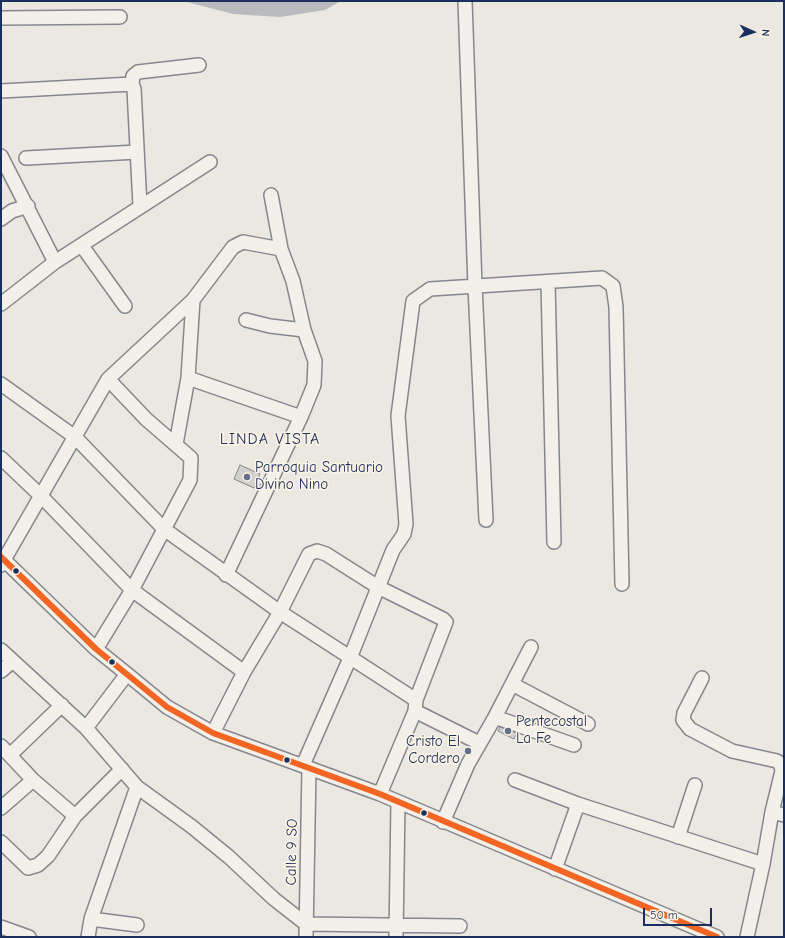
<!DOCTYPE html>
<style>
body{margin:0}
#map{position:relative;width:785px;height:938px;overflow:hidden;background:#eae8e1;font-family:"Comic Neue",sans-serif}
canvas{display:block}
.frame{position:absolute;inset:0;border:2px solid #1b2f5e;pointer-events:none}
.north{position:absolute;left:733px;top:12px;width:40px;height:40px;-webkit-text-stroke:3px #fcf5e5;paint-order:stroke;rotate:93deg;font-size:11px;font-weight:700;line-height:16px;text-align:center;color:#1b2f5e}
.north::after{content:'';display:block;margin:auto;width:14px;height:18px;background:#1b2f5e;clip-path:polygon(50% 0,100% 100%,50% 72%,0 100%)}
.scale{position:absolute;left:643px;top:908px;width:69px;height:18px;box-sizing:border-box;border:2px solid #1b2f5e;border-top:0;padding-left:5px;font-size:12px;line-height:14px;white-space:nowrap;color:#1b2f5e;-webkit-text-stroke:3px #fcf5e5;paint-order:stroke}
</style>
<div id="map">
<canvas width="785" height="938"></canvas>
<div class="frame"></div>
<div class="north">N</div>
<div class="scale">50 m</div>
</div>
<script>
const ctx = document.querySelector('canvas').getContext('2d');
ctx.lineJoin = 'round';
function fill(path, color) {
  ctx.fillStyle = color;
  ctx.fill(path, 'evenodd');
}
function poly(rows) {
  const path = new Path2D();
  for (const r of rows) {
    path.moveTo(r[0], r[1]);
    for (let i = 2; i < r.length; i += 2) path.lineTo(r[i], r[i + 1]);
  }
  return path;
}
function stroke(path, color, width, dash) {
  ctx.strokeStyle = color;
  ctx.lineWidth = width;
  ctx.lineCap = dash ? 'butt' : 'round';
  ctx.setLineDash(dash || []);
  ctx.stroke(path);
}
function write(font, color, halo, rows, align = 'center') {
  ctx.font = font + ' "Comic Neue",sans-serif';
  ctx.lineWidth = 3;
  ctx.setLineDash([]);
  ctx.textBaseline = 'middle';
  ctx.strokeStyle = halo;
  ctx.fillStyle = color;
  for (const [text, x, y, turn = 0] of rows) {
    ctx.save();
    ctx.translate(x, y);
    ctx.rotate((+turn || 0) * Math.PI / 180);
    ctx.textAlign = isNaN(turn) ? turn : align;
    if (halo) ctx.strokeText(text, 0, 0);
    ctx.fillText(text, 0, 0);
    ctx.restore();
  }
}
fill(poly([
 [183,1,341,1,325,10,280,17,233,14]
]), '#b8babe');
const building = poly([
 [240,465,260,474,254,488,234,479,240,465],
 [500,727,517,733,514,739,498,731,500,727]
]);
fill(building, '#d0d0cd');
stroke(building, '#84878d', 1);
const minor = poly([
 [465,1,475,286,486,520],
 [1,18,120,17],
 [132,84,133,76,138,72,199,65],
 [1,91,132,84,134,89,140,206],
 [1,156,55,262],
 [26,158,137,152],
 [1,219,12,211,28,206],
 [82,246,125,306],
 [548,282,554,542],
 [1,304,55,262,210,162],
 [246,320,270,326,304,330],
 [188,378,301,417],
 [1,384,75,437,164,529,280,612,416,700],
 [176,444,188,378,193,300],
 [1,458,41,496,132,590,244,672],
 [1,557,96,649,127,674,167,707,213,733,380,794,717,937],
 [1,565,108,379,193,300,233,247,243,242,281,249],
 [226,575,301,417,314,385,315,361,304,330,293,281,281,249,271,195],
 [96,649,132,590,190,480,191,458,146,419,108,379],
 [1,650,86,728,137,787,191,826,229,857,274,899,306,924,460,926],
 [1,671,13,661],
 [702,678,684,713,683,720,690,729,732,751,777,761,781,765,782,771,772,812,763,864,747,937],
 [512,684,588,724],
 [415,711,479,743],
 [495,717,574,745],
 [86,728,127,674],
 [213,733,244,672,280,612,309,554,317,551,326,554,378,587,443,619,446,622,416,700,415,711,380,794],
 [1,746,33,780,75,816],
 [10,755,62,705],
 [303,765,350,658,393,550,404,534,406,524,398,416,413,301,430,289,602,278,613,286,616,307,622,584],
 [515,780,578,804,763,864],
 [1,808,33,780],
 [772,812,784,815],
 [443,822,468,764,495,717,531,647],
 [678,837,695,785],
 [1,842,28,868,38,865,48,856,75,816,122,769],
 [555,869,578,804],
 [91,919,137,925],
 [1,927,29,937],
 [88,937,91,919,137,787],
 [306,937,309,768],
 [396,937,398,802]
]);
stroke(minor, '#84878d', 16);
stroke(minor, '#f3f0ea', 13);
stroke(poly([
 [1,557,96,649,167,707,213,733,380,794,717,937]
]), '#f26522', 6);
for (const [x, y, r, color] of [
 [247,477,4,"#63708c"],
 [16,571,3.5,"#1b2f5e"],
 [112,662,3.5,"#1b2f5e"],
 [508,731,4,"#63708c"],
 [468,751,4,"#63708c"],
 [287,760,3.5,"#1b2f5e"],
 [424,813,3.5,"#1b2f5e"]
]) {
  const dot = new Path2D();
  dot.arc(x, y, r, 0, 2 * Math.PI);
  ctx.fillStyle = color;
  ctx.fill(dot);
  stroke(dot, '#fcf5e5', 1.5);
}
write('15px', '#1b2f5e', '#fcf5e5', [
 ["Parroquia Santuario",255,468],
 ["Divino Nino",255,485],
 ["Pentecostal",516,722],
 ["La Fe",516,739],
 ["Cristo El",460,742,"right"],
 ["Cordero",460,759,"right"]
], 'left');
write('15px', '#1b2f5e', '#fcf5e5', [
 ["Calle 9 SO",292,852,-89]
]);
ctx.letterSpacing = '1px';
write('16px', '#1b2f5e', '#fcf5e5', [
 ["LINDA VISTA",270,439]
]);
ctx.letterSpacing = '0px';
</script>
